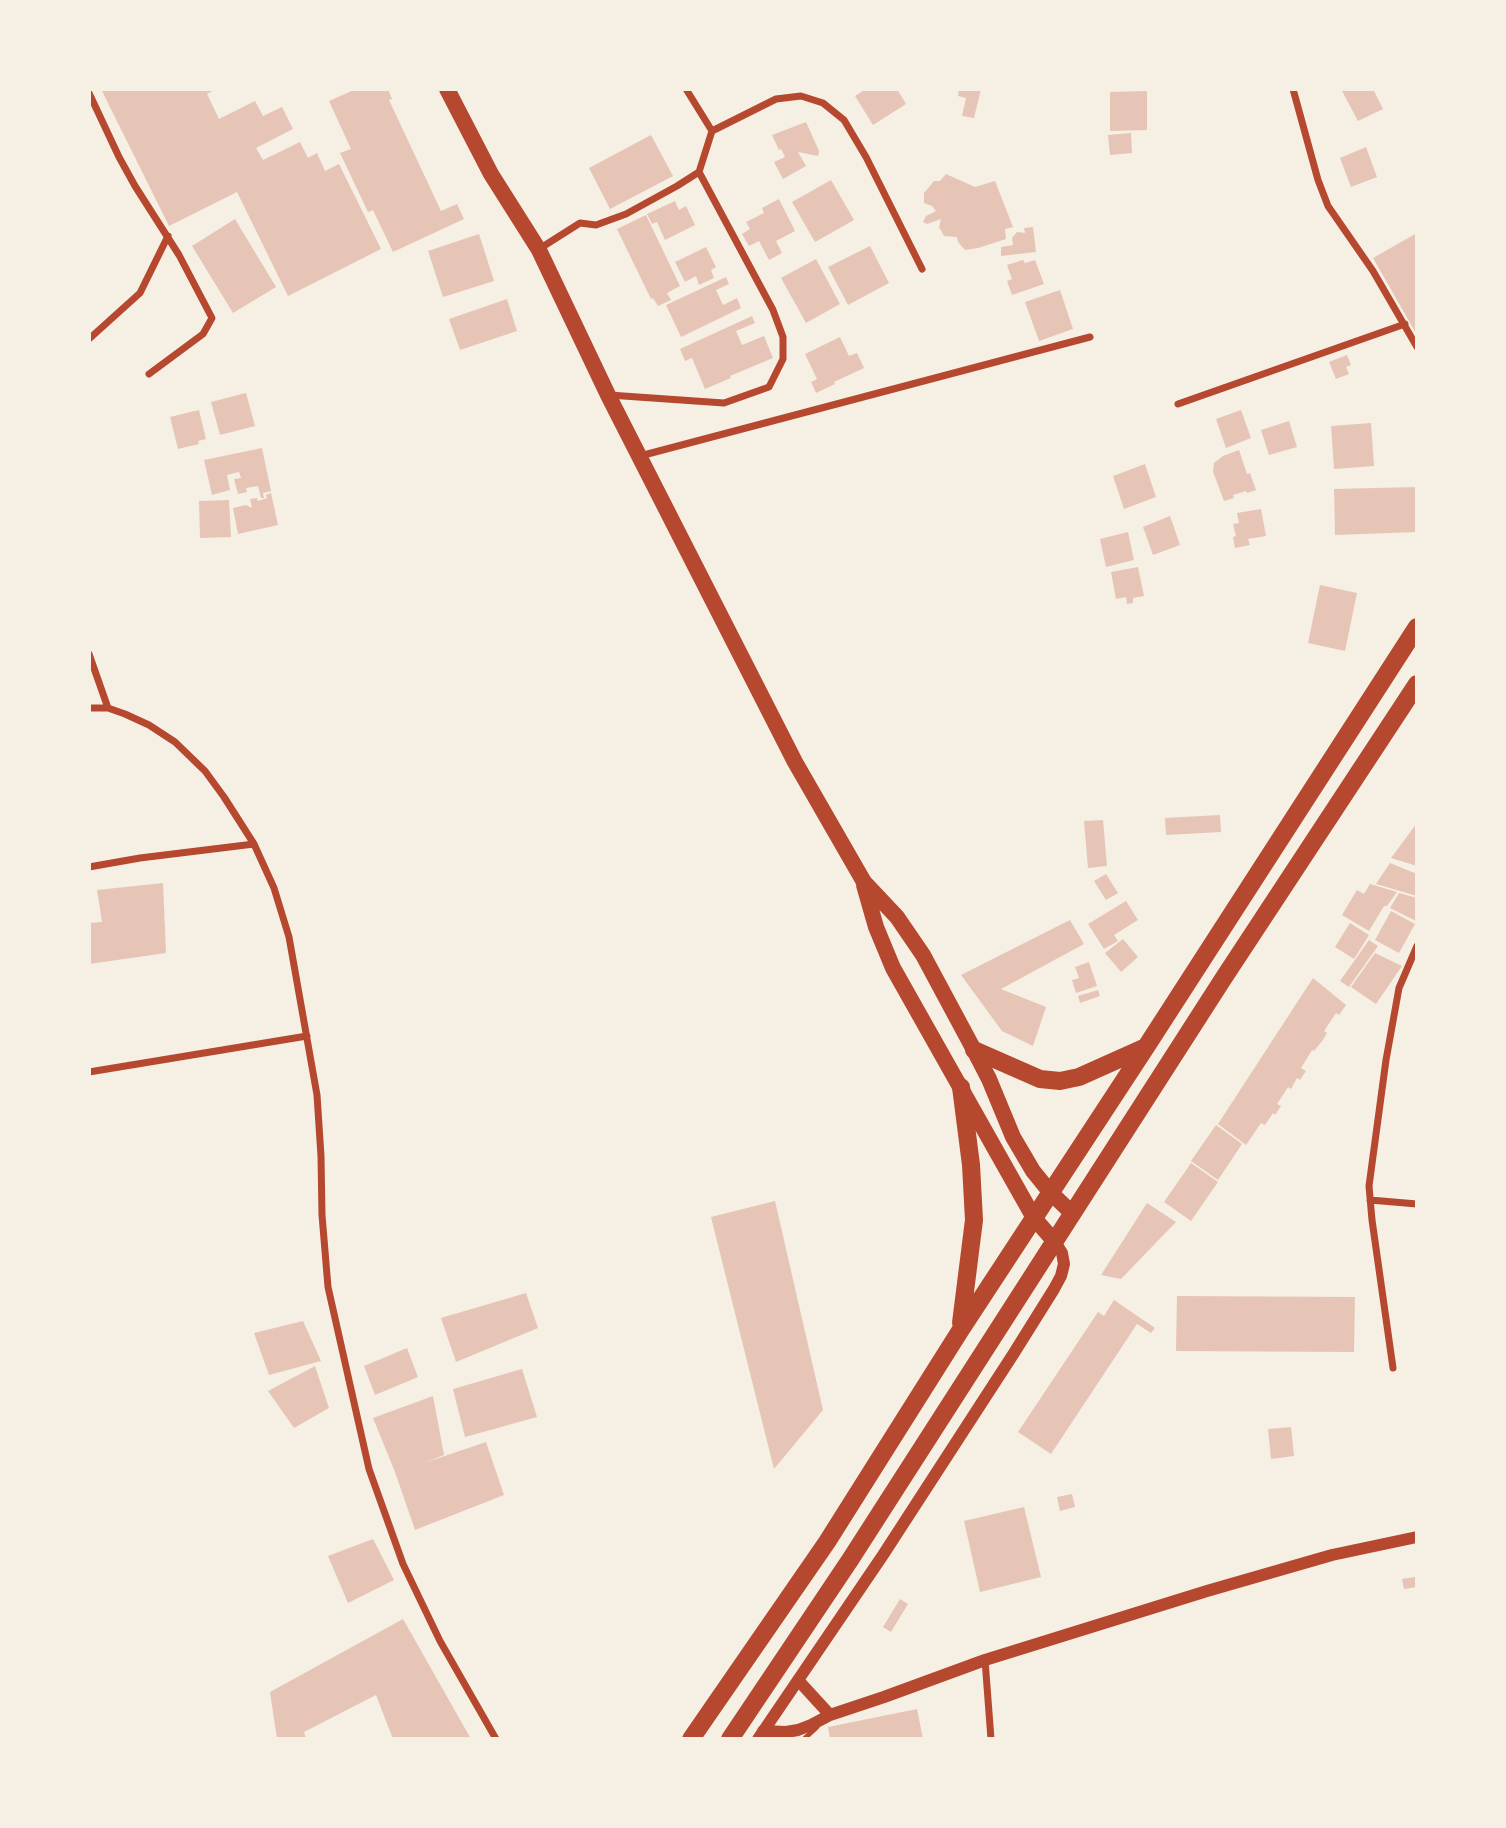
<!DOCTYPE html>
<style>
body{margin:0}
#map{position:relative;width:1506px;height:1828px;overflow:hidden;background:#f6efe4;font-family:Cabin,sans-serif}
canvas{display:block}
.frame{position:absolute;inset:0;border:91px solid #f6efe4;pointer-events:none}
</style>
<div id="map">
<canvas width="1506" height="1828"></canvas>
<div class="frame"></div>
</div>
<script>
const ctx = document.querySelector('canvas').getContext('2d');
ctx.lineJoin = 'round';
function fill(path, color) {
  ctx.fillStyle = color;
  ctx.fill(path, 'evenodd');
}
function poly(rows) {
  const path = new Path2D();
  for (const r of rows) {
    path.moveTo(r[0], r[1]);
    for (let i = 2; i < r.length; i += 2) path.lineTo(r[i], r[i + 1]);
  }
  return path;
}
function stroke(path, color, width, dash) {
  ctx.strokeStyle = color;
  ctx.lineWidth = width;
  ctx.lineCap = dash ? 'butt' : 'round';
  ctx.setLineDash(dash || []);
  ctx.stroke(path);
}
fill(poly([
 [101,89,216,89,207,94,219,119,255,101,263,116,282,107,293,129,256,148,263,160,300,142,308,158,317,153,325,171,339,164,381,249,288,296,237,192,169,226],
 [356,89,388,89,392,99,389,100,441,211,457,204,464,219,393,252,373,210,368,212,340,153,351,149,329,101],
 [866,89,897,89,906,104,873,125,855,96],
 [959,89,981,89,974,118,962,116,966,98,958,96],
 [1341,89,1373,89,1383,109,1358,121],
 [1147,91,1147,130,1110,131,1110,92],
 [806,122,819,151,818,156,798,152,806,166,783,179,774,162,785,157,781,149,779,150,772,135],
 [1131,133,1132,153,1110,155,1108,135],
 [651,135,673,176,610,209,589,168],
 [1366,147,1377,177,1351,187,1340,158],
 [946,174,975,187,995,181,1013,227,1005,229,1006,239,978,248,965,250,958,242,957,237,944,236,939,227,941,219,927,224,923,222,926,216,936,211,932,206,924,203,924,193,934,181,940,181],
 [831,180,854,220,815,242,792,202],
 [779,199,795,231,776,241,782,253,769,260,759,241,749,246,742,234,750,229,746,222,764,213,762,208],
 [675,201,679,210,686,206,695,225,665,240,657,222,652,224,647,214],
 [646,215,680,286,667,293,671,300,658,306,653,298,651,299,617,229],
 [235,219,276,287,233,313,192,246],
 [1033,227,1036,252,1001,256,1001,247,1013,245,1012,238,1017,232,1025,233,1024,228],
 [1417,233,1417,335,1373,258],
 [479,234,494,281,443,297,428,251],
 [870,246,889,283,848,305,828,267],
 [706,247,716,267,711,270,714,278,699,285,696,276,685,282,675,262],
 [816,259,840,304,806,323,781,278],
 [1023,260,1025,263,1035,260,1044,284,1012,295,1007,281,1012,279,1007,265],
 [726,277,729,284,716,290,723,305,737,298,741,308,681,337,666,305],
 [1060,290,1073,329,1039,341,1025,302],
 [507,299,517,331,460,350,449,319],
 [752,316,755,323,736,331,742,345,764,336,773,358,730,376,731,378,705,389,692,358,685,361,680,349],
 [840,337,849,356,857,353,864,368,834,382,835,384,816,393,811,382,817,379,805,354],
 [1347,355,1351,365,1346,367,1349,374,1336,379,1329,362],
 [246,393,255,426,220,435,211,402],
 [199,410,206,439,198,441,199,444,178,449,170,417],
 [1241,410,1251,438,1226,448,1216,419],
 [1289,421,1297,447,1269,455,1261,430],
 [1371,423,1374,466,1334,469,1331,426],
 [262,448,271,491,263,493,264,498,261,498,258,486,246,488,247,492,238,494,234,479,241,478,239,472,227,475,230,490,212,495,204,460],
 [1239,450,1247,474,1250,473,1256,490,1247,493,1246,491,1233,495,1234,498,1224,501,1213,472,1214,463,1223,456],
 [1145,464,1156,497,1124,509,1113,476],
 [1417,487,1417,532,1335,535,1334,489],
 [271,493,278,525,238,534,233,508,246,505,252,508,250,499,257,498,258,501,267,498,266,495],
 [229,500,231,537,200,538,199,501],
 [1261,509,1266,536,1248,539,1250,545,1235,548,1233,537,1236,536,1233,524,1239,523,1237,513],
 [1170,516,1180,545,1153,555,1143,527],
 [1128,532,1134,560,1106,567,1100,539],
 [1138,567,1144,596,1133,598,1133,603,1127,604,1126,597,1116,599,1111,572],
 [1320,585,1357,593,1345,651,1308,643],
 [1220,815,1221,832,1166,835,1165,818],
 [1103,820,1107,866,1088,868,1084,821],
 [1417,823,1417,866,1391,858],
 [1390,863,1417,874,1417,896,1376,884],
 [1106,874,1118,893,1106,900,1094,881],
 [163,883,166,953,89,964,89,923,102,922,97,890],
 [1370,884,1397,892,1387,906,1384,906,1369,931,1342,915,1357,890,1364,894],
 [1399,893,1417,898,1416,921,1390,908],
 [1126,901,1138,920,1114,935,1118,941,1104,949,1088,924],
 [1391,911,1415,924,1399,953,1375,940],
 [1070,920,1084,944,1001,989,1046,1007,1033,1046,1002,1031,961,975],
 [1350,923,1369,935,1354,959,1335,947],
 [1123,939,1138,957,1121,972,1105,953],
 [1369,940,1378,946,1349,987,1340,981],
 [1375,953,1402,966,1376,1004,1351,987],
 [1089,962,1097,986,1076,993,1072,980,1079,978,1075,967],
 [1313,978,1346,1005,1339,1015,1336,1013,1324,1031,1327,1033,1323,1040,1314,1051,1312,1050,1301,1068,1306,1071,1300,1080,1297,1078,1291,1089,1288,1087,1277,1104,1281,1106,1275,1115,1273,1113,1265,1125,1261,1123,1246,1145,1218,1124],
 [1098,990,1100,996,1080,1003,1078,996],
 [1216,1125,1242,1144,1218,1180,1191,1161],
 [1191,1163,1218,1182,1191,1221,1164,1202],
 [775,1201,823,1410,774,1469,711,1217],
 [1147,1203,1176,1222,1121,1279,1101,1275],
 [526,1293,538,1328,456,1362,441,1318],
 [1177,1296,1355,1297,1354,1352,1176,1351],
 [1114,1300,1155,1328,1151,1333,1137,1324,1051,1454,1018,1432,1098,1312,1104,1316],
 [303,1321,321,1361,269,1375,254,1333],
 [407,1348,418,1377,375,1395,364,1366],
 [315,1366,329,1408,294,1428,268,1391],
 [522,1369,537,1417,465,1437,453,1389],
 [433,1396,444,1455,424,1463,486,1442,504,1495,415,1530,395,1472,373,1418],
 [1291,1427,1294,1456,1271,1459,1268,1429],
 [1072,1494,1075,1507,1060,1511,1057,1497],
 [1024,1507,1041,1577,980,1592,964,1521],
 [373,1539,394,1580,348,1603,328,1556],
 [1415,1577,1417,1587,1404,1589,1402,1579],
 [900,1599,908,1604,891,1632,883,1627],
 [403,1619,471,1739,393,1739,376,1695,304,1732,306,1739,277,1739,270,1692],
 [917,1709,923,1739,830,1739,828,1727]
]), '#e6c5b7');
stroke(poly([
 [804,1739,817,1727]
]), '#b5482f', 5);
stroke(poly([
 [686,89,712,131],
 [1293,89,1318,180,1328,206,1373,271,1417,347],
 [89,93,119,157,135,186,179,255,212,318,203,334,149,374],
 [539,249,580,223,596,225,626,214,677,186,699,172,712,131,776,99,801,96,823,103,844,120,866,157,922,269],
 [89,339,140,293,168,236],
 [609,395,724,403,769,387,783,359,783,337,773,310,699,172],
 [1178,404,1405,324],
 [640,456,1090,337],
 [89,654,108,708],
 [89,708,108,708,125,714,149,725,175,742,205,771,224,797,254,844,274,888,289,937,317,1095,321,1156,322,1215,328,1287,369,1469,403,1564,440,1641,496,1739],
 [89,867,140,858,254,844],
 [89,1072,307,1036],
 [1370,1200,1417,1204],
 [1393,1368,1372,1220,1369,1186,1386,1060,1399,988,1417,946],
 [985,1660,991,1739]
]), '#b5482f', 7);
stroke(poly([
 [798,1680,830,1715],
 [763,1731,786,1732,798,1730,811,1725,830,1715,884,1697,985,1660,1207,1591,1332,1555,1417,1537],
 [758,1739,883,1555,1014,1353,1054,1289,1061,1276,1064,1264,1062,1253,1055,1242]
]), '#b5482f', 12);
stroke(poly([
 [447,89,491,174,539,250,608,395,795,762,864,882,897,917,923,955,974,1050,989,1079,1013,1137,1033,1171,1050,1192,1073,1214],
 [864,885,876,927,893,968,1034,1218,1055,1242]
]), '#b5482f', 16);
stroke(poly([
 [974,1050,1040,1079,1060,1081,1079,1077,1146,1047],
 [961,1323,974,1220,971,1165,961,1087],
 [691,1739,827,1542,960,1331,1146,1047,1417,627],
 [730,1739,850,1560,1223,979,1417,684]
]), '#b5482f', 18);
</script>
